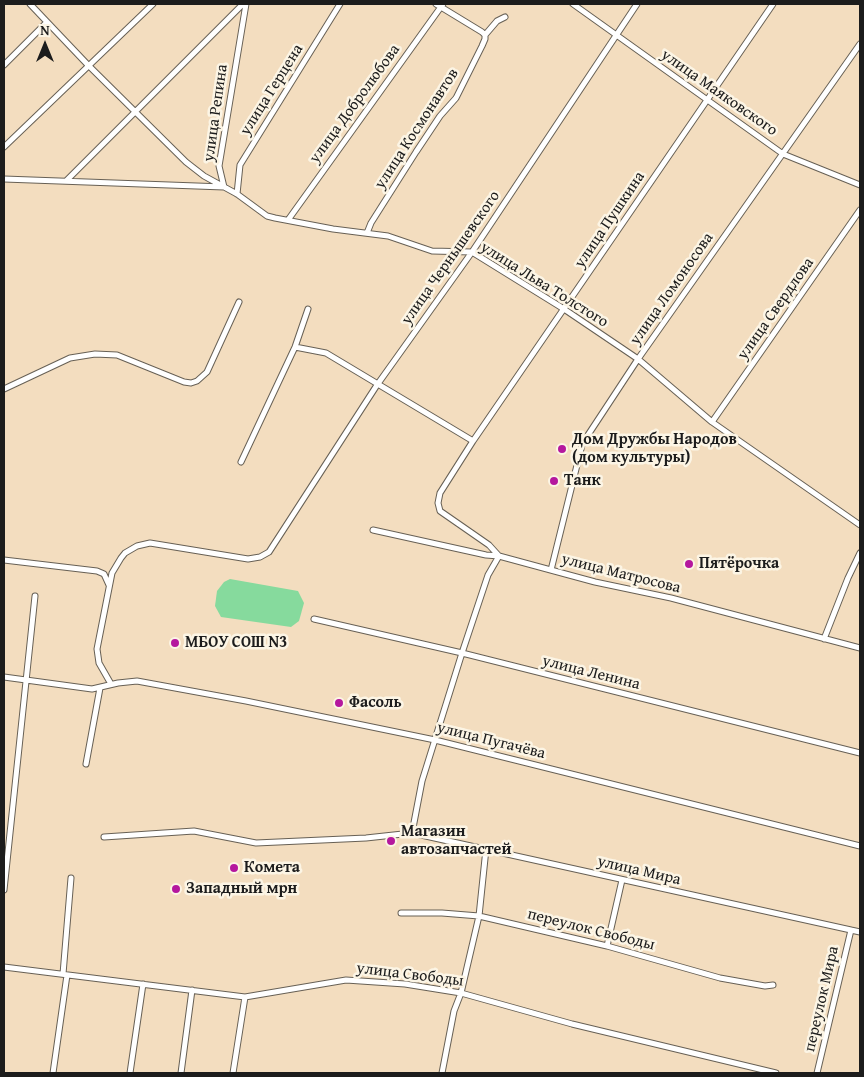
<!DOCTYPE html>
<meta charset="utf-8">
<style>
body{margin:0}
#map{position:relative;width:864px;height:1077px;overflow:hidden;background:#f3ddbf;font-family:"Gentium Book Plus",serif}
canvas{display:block}
.frame{position:absolute;inset:0;border:5px solid #1c1c1c;pointer-events:none}
.north{position:absolute;left:20px;top:20px;width:50px;height:50px;-webkit-text-stroke:4px #fcf5e5;paint-order:stroke;rotate:0deg;font-size:14px;font-weight:700;line-height:20px;text-align:center;color:#1c1c1c}
.north::after{content:'';display:block;margin:auto;width:18px;height:22px;background:#1c1c1c;clip-path:polygon(50% 0,100% 100%,50% 72%,0 100%)}
</style>
<div id="map">
<canvas width="864" height="1077"></canvas>
<div class="frame"></div>
<div class="north">N</div>
</div>
<script>
const ctx = document.querySelector('canvas').getContext('2d');
ctx.lineJoin = 'round';
function fill(path, color) {
  ctx.fillStyle = color;
  ctx.fill(path, 'evenodd');
}
function poly(rows) {
  const path = new Path2D();
  for (const r of rows) {
    path.moveTo(r[0], r[1]);
    for (let i = 2; i < r.length; i += 2) path.lineTo(r[i], r[i + 1]);
  }
  return path;
}
function stroke(path, color, width, dash) {
  ctx.strokeStyle = color;
  ctx.lineWidth = width;
  ctx.lineCap = dash ? 'butt' : 'round';
  ctx.setLineDash(dash || []);
  ctx.stroke(path);
}
function write(font, color, halo, rows, align = 'center') {
  ctx.font = font + ' "Gentium Book Plus",serif';
  ctx.lineWidth = 5;
  ctx.setLineDash([]);
  ctx.textBaseline = 'middle';
  ctx.strokeStyle = halo;
  ctx.fillStyle = color;
  for (const [text, x, y, turn = 0] of rows) {
    ctx.save();
    ctx.translate(x, y);
    ctx.rotate((+turn || 0) * Math.PI / 180);
    ctx.textAlign = isNaN(turn) ? turn : align;
    if (halo) ctx.strokeText(text, 0, 0);
    ctx.fillText(text, 0, 0);
    ctx.restore();
  }
}
fill(poly([
 [230,579,298,591,304,603,299,621,291,627,221,617,215,606,217,591,224,582]
]), '#86da9d');
const minor = poly([
 [30,4,88,65,186,162,204,176,237,194,267,216,275,218,333,229,388,236,432,251,472,252,564,309,638,359,712,422,860,525],
 [436,4,482,32,485,35],
 [573,4,783,154,860,185],
 [4,65,47,22],
 [4,147,153,4],
 [4,179,224,187,219,166,246,4],
 [66,181,243,4],
 [237,194,240,165,340,4],
 [288,220,443,4],
 [367,233,371,223,416,152,440,116,456,98,482,46,485,39,485,35,497,21,505,17],
 [295,347,326,353,473,441],
 [4,389,70,358,95,354,117,355,184,382,191,383,197,381,207,372,239,302],
 [712,422,860,210],
 [241,462,295,347,308,309],
 [373,530,486,555,499,556,595,582,671,598,860,648],
 [499,556,489,545,440,511,438,503,440,493,473,441,773,4],
 [4,560,97,571,104,574,109,585],
 [551,570,582,445,586,438,638,359,860,44],
 [314,619,462,653,860,753],
 [824,639,848,578,860,553],
 [4,677,92,689,118,683,137,681,246,701,435,740,860,846],
 [111,684,99,663,97,649,112,573,121,558,125,553,137,546,150,543,248,559,260,557,269,552,377,385,472,252,637,4],
 [86,764,100,688],
 [412,833,422,781,462,653,488,575,499,556],
 [104,837,194,831,256,843,366,838,412,833,860,932],
 [4,890,35,596],
 [401,913,442,913,479,916,607,946,720,978,765,986,773,985],
 [607,946,622,880],
 [4,967,245,997,346,980,405,984,461,993,572,1024,776,1073],
 [63,974,71,878],
 [53,1073,67,975],
 [130,1073,143,984],
 [181,1073,192,990],
 [233,1073,245,997],
 [442,1073,454,1011,461,993,479,916,486,849],
 [817,1073,851,930]
]);
stroke(minor, '#676055', 7);
stroke(minor, '#fff', 5);
for (const [x, y, r, color] of [
 [562,449,5,"#b5179e"],
 [554,481,5,"#b5179e"],
 [689,564,5,"#b5179e"],
 [175,643,5,"#b5179e"],
 [339,703,5,"#b5179e"],
 [391,841,5,"#b5179e"],
 [234,868,5,"#b5179e"],
 [176,889,5,"#b5179e"]
]) {
  const dot = new Path2D();
  dot.arc(x, y, r, 0, 2 * Math.PI);
  ctx.fillStyle = color;
  ctx.fill(dot);
  stroke(dot, '#fcf5e5', 2);
}
write('16px', '#1c1c1c', '#fcf5e5', [
 ["улица Герцена",272,90,-58],
 ["улица Маяковского",719,93,35],
 ["улица Добролюбова",355,104,-54],
 ["улица Репина",216,113,-82],
 ["улица Космонавтов",417,129,-57],
 ["улица Пушкина",610,220,-56],
 ["улица Чернышевского",451,258,-55],
 ["улица Льва Толстого",544,285,32],
 ["улица Ломоносова",672,289,-55],
 ["улица Свердлова",776,309,-55],
 ["улица Матросова",621,574,14],
 ["улица Ленина",591,673,14],
 ["улица Пугачёва",491,741,14],
 ["улица Мира",639,871,13],
 ["переулок Свободы",591,930,14],
 ["улица Свободы",410,975,7],
 ["переулок Мира",822,999,-77]
]);
write('bold 16px', '#1c1c1c', '#fcf5e5', [
 ["Дом Дружбы Народов",572,440],
 ["(дом культуры)",572,458],
 ["Танк",564,481],
 ["Пятёрочка",699,564],
 ["МБОУ СОШ N3",185,643],
 ["Фасоль",349,703],
 ["Магазин",401,832],
 ["автозапчастей",401,850],
 ["Комета",244,868],
 ["Западный мрн",186,889]
], 'left');
</script>
